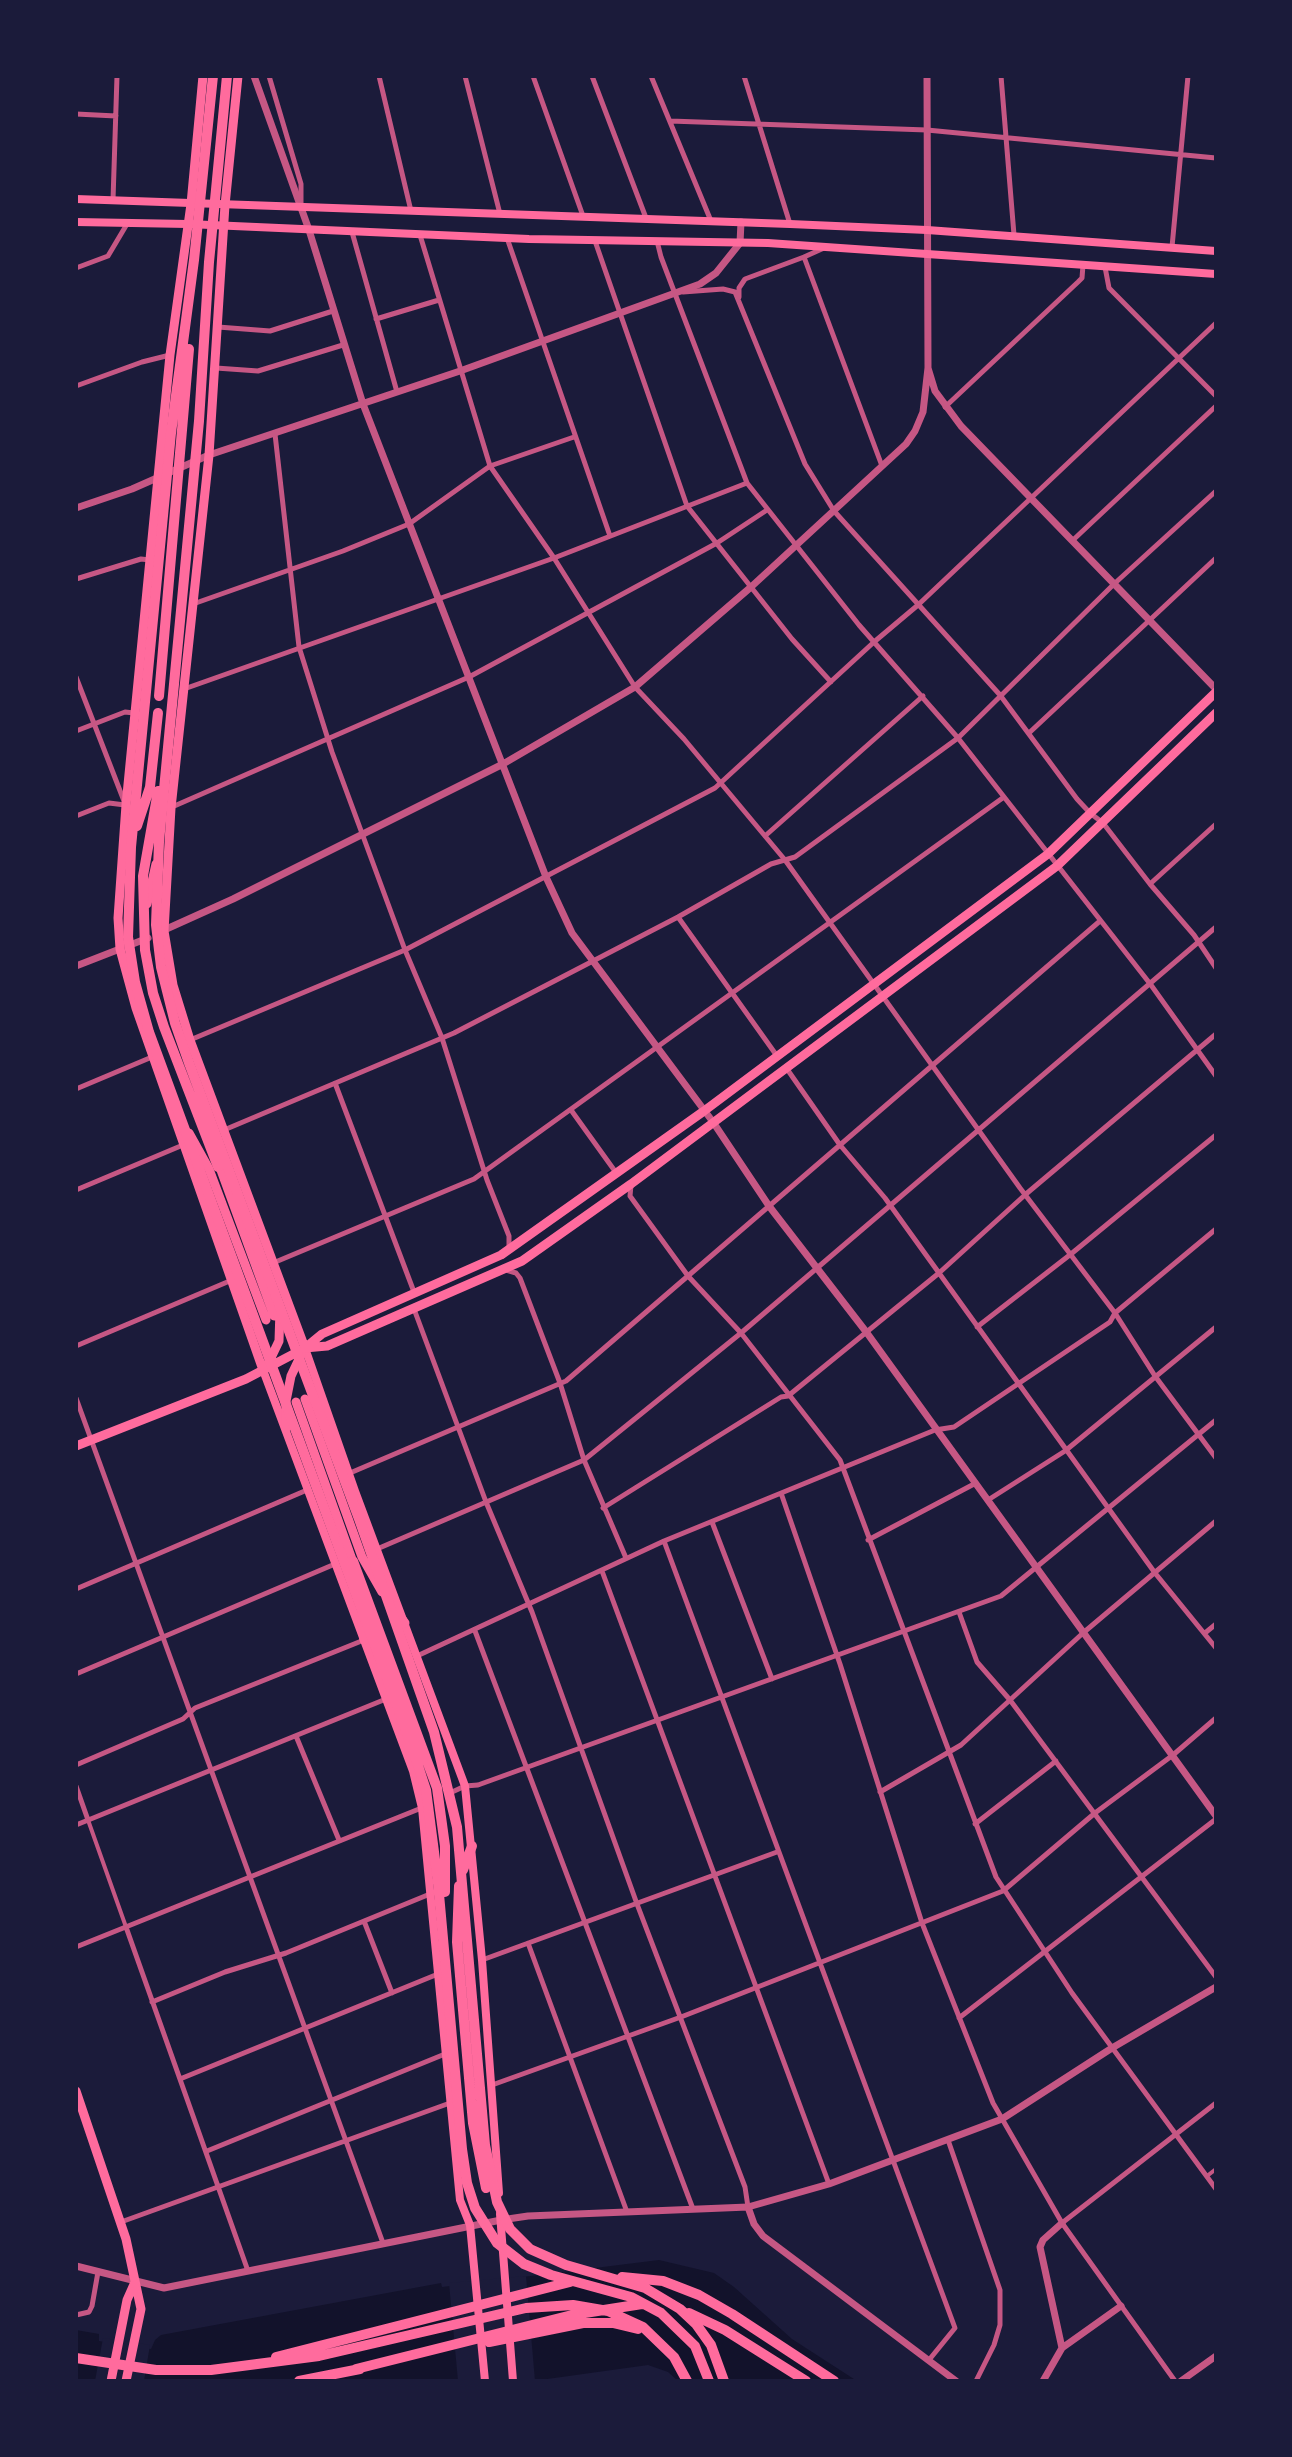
<!DOCTYPE html>
<style>
body{margin:0}
#map{position:relative;width:1292px;height:2457px;overflow:hidden;background:#1b1b3a;font-family:Raleway,sans-serif}
canvas{display:block}
.frame{position:absolute;inset:0;border:78px solid #1b1b3a;pointer-events:none}
</style>
<div id="map">
<canvas width="1292" height="2457"></canvas>
<div class="frame"></div>
</div>
<script>
const ctx = document.querySelector('canvas').getContext('2d');
ctx.lineJoin = 'round';
function fill(path, color) {
  ctx.fillStyle = color;
  ctx.fill(path, 'evenodd');
}
function poly(rows) {
  const path = new Path2D();
  for (const r of rows) {
    path.moveTo(r[0], r[1]);
    for (let i = 2; i < r.length; i += 2) path.lineTo(r[i], r[i + 1]);
  }
  return path;
}
function stroke(path, color, width, dash) {
  ctx.strokeStyle = color;
  ctx.lineWidth = width;
  ctx.lineCap = dash ? 'butt' : 'round';
  ctx.setLineDash(dash || []);
  ctx.stroke(path);
}
fill(poly([
 [659,2260,714,2273,734,2287,792,2339,857,2381,678,2381,668,2372,648,2365,533,2381,76,2381,76,2330,99,2334,99,2341,151,2349,155,2340,161,2335,441,2283,442,2287]
]), '#12122b');
fill(poly([
 [526,2276,535,2381,458,2381,449,2283],
 [103,2338,150,2345,144,2381,95,2381]
]), '#1b1b3a');
stroke(poly([
 [88,1820,126,1927],
 [1207,2176,1216,2169]
]), '#c65784', 4);
stroke(poly([
 [269,76,301,184,301,203],
 [379,76,411,211],
 [465,76,500,214],
 [533,76,583,216],
 [592,76,646,218],
 [651,76,711,221],
 [744,76,790,224],
 [1001,76,1014,235],
 [76,114,116,116],
 [670,121,927,130,1216,158],
 [113,200,117,76],
 [352,232,397,392],
 [420,235,490,466,554,558,635,687,684,739,785,860,1020,1188,1115,1313,1155,1376,1216,1458],
 [507,238,610,536],
 [595,241,687,506,792,639,831,682],
 [657,241,661,257,747,483,859,625,958,738,1151,985,1216,1076],
 [1172,247,1188,76],
 [824,248,804,257,882,466],
 [1105,267,1109,288,1216,396],
 [76,268,108,256,127,224],
 [683,292,723,289,735,292,805,464,834,511,1000,695,1077,799,1090,813,1103,823,1150,884,1194,935,1216,968],
 [739,297,739,288,745,279,804,257],
 [376,319,439,300],
 [218,327,270,331,333,311],
 [216,368,258,371,343,345],
 [76,386,142,362,170,355],
 [945,407,1078,282,1082,278,1083,265],
 [275,434,299,647,332,752,405,950,442,1038,487,1180,509,1236,509,1246],
 [1072,541,1216,406],
 [76,579,141,559,150,560],
 [193,604,343,551,409,524,490,466,574,437],
 [76,677,124,801],
 [184,689,554,558,747,483],
 [76,731,125,712,134,713],
 [1029,733,1216,558],
 [172,807,469,677,717,543,767,510],
 [76,816,109,803,125,805],
 [765,836,923,696],
 [1150,884,1216,824],
 [678,917,777,1056],
 [190,1040,405,950,715,788,874,642,918,605,1216,323],
 [787,1069,840,1145,885,1198,1155,1573,1216,1648],
 [335,1083,414,1292],
 [76,1089,152,1057],
 [571,1110,617,1174],
 [224,1130,454,1033,678,917,771,864,795,857,958,738,1114,584,1216,491],
 [631,1185,630,1196,688,1276,741,1333,840,1460,996,1877,1072,1993,1216,2189],
 [76,1190,183,1145],
 [273,1263,474,1179,1004,797],
 [506,1270,516,1273,520,1278,560,1383,584,1460,626,1558],
 [414,1309,486,1502,532,1612,637,1904,745,2187,748,2207],
 [977,1327,1071,1254,1216,1135],
 [76,1346,232,1280],
 [76,1398,383,2243],
 [350,1473,566,1381,1100,921],
 [781,1493,840,1664,922,1923,993,2103,1062,2223,1175,2381],
 [988,1500,1065,1451,1216,1327],
 [603,1508,781,1397,788,1396,939,1273,1026,1194,1216,1034],
 [712,1522,772,1679],
 [868,1540,976,1483],
 [664,1541,955,2328,929,2360],
 [377,1549,584,1460,741,1333,1216,927],
 [602,1571,829,2184],
 [76,1589,307,1490],
 [959,1612,977,1662,1010,1700,1216,1977],
 [475,1631,693,2209],
 [1205,1633,1216,1624],
 [417,1656,664,1541,935,1430,954,1427,1110,1322,1115,1313,1216,1229],
 [76,1674,335,1564],
 [296,1736,339,1840],
 [76,1765,183,1719,195,1708,364,1640],
 [76,1786,88,1820],
 [880,1792,961,1745,1083,1633,1216,1521],
 [450,1793,465,1786,478,1785,1001,1596,1216,1420],
 [975,1824,1056,1761],
 [76,1825,386,1699],
 [364,1921,392,1993],
 [126,1927,248,2271],
 [528,1943,627,2212],
 [76,1947,424,1807],
 [482,1960,777,1852],
 [152,2002,225,1972,286,1953,430,1894],
 [959,2018,1216,1819],
 [180,2079,438,1974],
 [492,2085,681,2017,1003,1891,1095,1813,1173,1755,1216,1718],
 [948,2140,1000,2290,1000,2325,994,2345,976,2381],
 [207,2151,445,2054],
 [121,2222,450,2103],
 [1062,2223,1216,2103],
 [76,2315,89,2312,92,2306,98,2272]
]), '#c65784', 5);
stroke(poly([
 [254,76,309,230,363,404,546,877,572,933,713,1122,769,1206,867,1333,1216,1816],
 [927,76,928,368,935,391,961,426,1216,689],
 [76,508,132,489,209,455,460,371,700,284,716,273,740,243,741,222],
 [162,931,233,899,503,764,635,687,751,587,906,444,915,431,923,412,928,368],
 [76,966,148,938],
 [748,2207,754,2224,763,2236,956,2381],
 [76,2266,164,2288,501,2220,528,2216,748,2207,829,2184,1002,2119,1112,2048,1216,1987],
 [1062,2348,1040,2247,1043,2240,1062,2223],
 [1043,2381,1062,2348,1121,2306],
 [1181,2381,1216,2356]
]), '#c65784', 7);
stroke(poly([
 [76,199,790,224,927,230,1216,251],
 [76,222,188,224,529,239,768,243,1216,274],
 [305,1348,355,1491,465,1786,482,1960,499,2193],
 [263,1370,413,1771,422,1808,460,2200,470,2225,485,2381],
 [500,2214,513,2381]
]), '#ff6b9d', 8);
stroke(poly([
 [203,76,191,204,170,355,126,805,118,918,120,949,136,1008,263,1370],
 [238,76,225,205,209,455,171,808,164,931,173,985,190,1040,305,1348],
 [147,904,156,864],
 [189,1133,209,1169,266,1320],
 [218,1162,274,1316],
 [305,1348,327,1346,522,1261,631,1184,1057,866,1216,713],
 [268,1364,279,1341,280,1310],
 [305,1399,362,1557,382,1592],
 [296,1402,354,1565],
 [286,1428,286,1401,291,1376,301,1355],
 [76,1446,246,1379,305,1348,322,1334,501,1255,704,1111,1048,854,1216,692],
 [391,1604,405,1623],
 [361,1615,364,1640],
 [76,2091,126,2239,141,2309,126,2381],
 [111,2381,127,2300,135,2282]
]), '#ff6b9d', 9);
stroke(poly([
 [213,76,194,260,171,433,131,847,128,937,135,982,149,1032,411,1744,426,1790,438,1883,462,2149,467,2183,475,2208,497,2243,524,2264,551,2275,631,2297,661,2313,695,2346,709,2381],
 [227,76,209,262,199,421,159,842,156,925,161,967,175,1023,189,1063,359,1519,434,1732,457,1827,485,2145,497,2202,510,2229,530,2249,566,2265,645,2288,680,2309,696,2324,711,2345,724,2381],
 [159,696,189,349],
 [158,791,143,876,145,950,153,993,164,1027,218,1167],
 [137,826,150,787,158,713],
 [353,1561,437,1788,445,1846,445,1892],
 [463,1870,472,1846],
 [459,1886,457,1942,473,2123,486,2188],
 [622,2277,663,2281,699,2295,732,2314,834,2381],
 [689,2313,725,2330,806,2381],
 [489,2342,583,2323,613,2323,638,2329],
 [276,2357,570,2282],
 [76,2358,156,2370,211,2370,319,2356,526,2308,573,2305,608,2311,643,2327,674,2357,687,2381],
 [356,2369,572,2315,642,2304],
 [299,2381,360,2369]
]), '#ff6b9d', 10);
</script>
